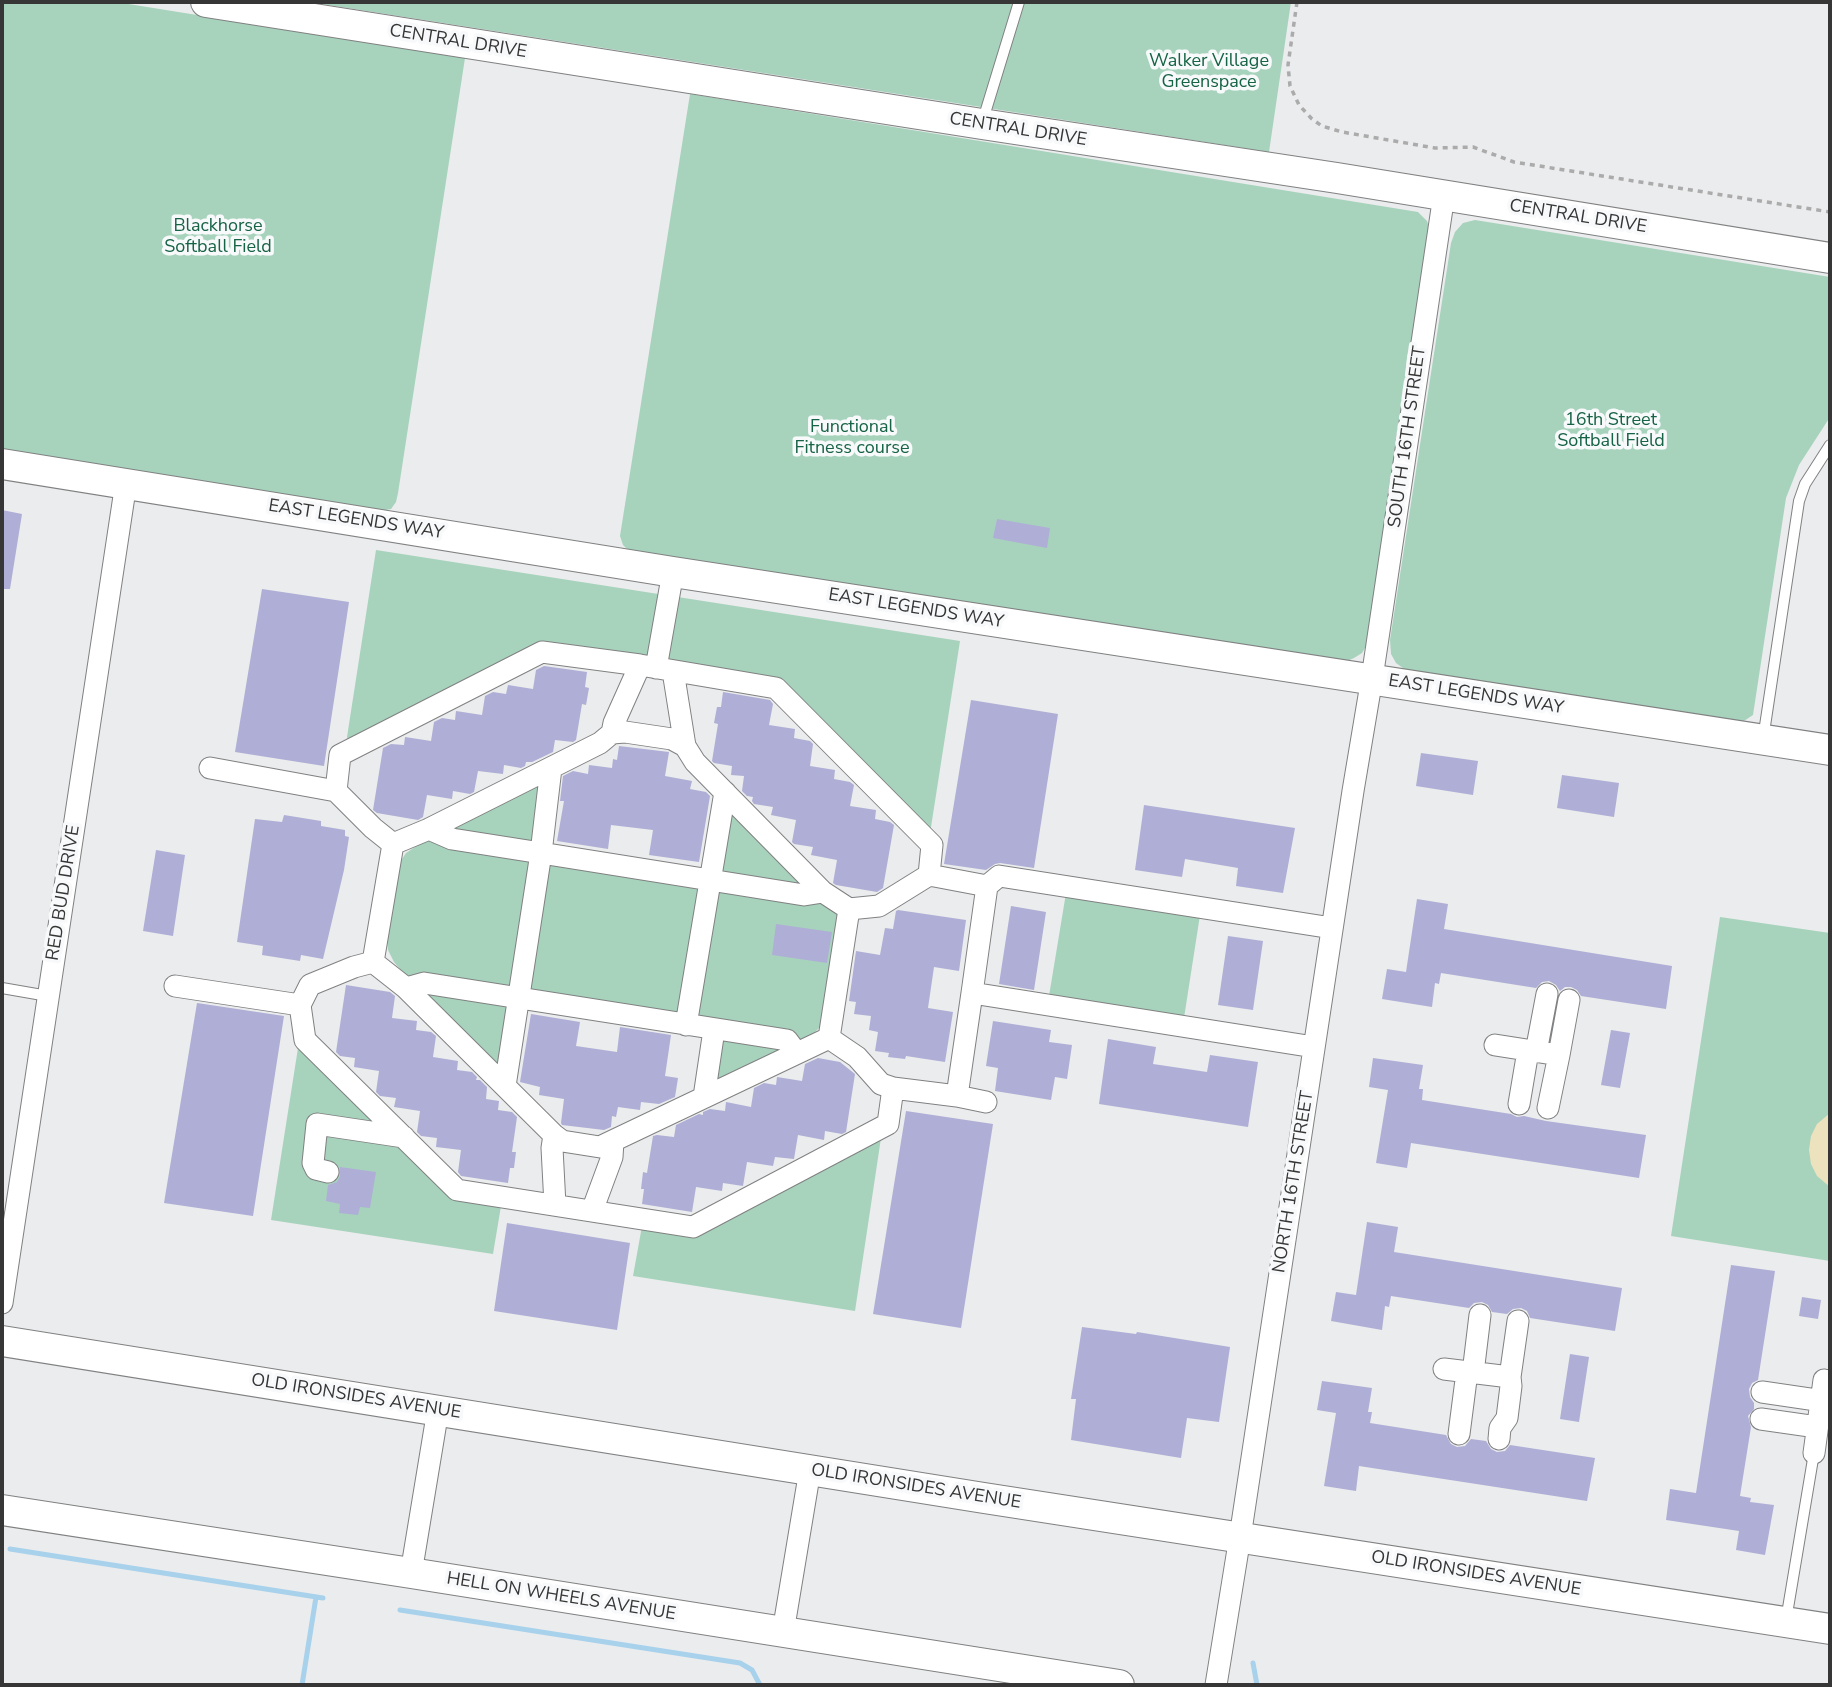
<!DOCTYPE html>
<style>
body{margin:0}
#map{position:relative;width:1832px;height:1687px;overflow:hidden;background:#ebeced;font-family:"Nunito Sans",sans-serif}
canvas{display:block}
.frame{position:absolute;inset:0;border:4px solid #363636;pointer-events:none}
</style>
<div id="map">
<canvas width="1832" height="1687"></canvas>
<div class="frame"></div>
</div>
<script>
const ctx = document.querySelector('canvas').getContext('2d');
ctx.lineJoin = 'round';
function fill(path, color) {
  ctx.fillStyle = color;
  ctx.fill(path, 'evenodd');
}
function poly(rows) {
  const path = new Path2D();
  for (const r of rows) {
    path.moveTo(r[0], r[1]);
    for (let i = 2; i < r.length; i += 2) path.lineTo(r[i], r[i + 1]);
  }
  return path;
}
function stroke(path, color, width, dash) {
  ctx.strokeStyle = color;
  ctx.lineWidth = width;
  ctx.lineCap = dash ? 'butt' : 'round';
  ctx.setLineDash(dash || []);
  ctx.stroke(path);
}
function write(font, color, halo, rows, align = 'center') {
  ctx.font = font + ' "Nunito Sans",sans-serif';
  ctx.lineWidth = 7;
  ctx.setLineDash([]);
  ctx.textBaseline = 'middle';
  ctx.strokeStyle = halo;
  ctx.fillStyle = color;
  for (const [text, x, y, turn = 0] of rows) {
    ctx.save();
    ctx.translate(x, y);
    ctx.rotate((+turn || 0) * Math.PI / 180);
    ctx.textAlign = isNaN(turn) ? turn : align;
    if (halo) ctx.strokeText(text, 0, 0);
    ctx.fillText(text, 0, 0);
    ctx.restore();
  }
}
fill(poly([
 [2,2,116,2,465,58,398,493,396,502,391,509,380,511,2,451],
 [309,2,1291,2,1269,152],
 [690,94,1418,212,1427,221,1431,233,1366,646,1362,653,1354,658,1345,662,629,551,623,545,620,536],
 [1475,220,1830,277,1830,417,1799,465,1786,498,1753,715,1747,719,1740,723,1407,671,1396,663,1391,654,1390,640,1451,243,1455,232,1463,223],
 [376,550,960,641,931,827,930,830,774,680,544,644,348,740,347,737],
 [542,778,534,857,715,886,727,806,808,881,837,914,839,927,821,1026,814,1033,784,1051,716,1084,721,1023,515,990,500,1070,422,995,394,962,388,950,387,939,398,865,406,853,448,825],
 [1066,893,1200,915,1184,1018,1049,996],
 [1720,917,1830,933,1830,1261,1671,1236],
 [298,1048,456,1196,501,1206,493,1254,271,1220],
 [881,1138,855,1311,633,1276,642,1226,691,1233]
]), '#a7d3bd');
fill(poly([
 [1830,1113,1830,1187,1817,1176,1811,1164,1809,1150,1811,1136,1817,1124]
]), '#ece2bd');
stroke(poly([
 [10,1549,323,1598],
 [400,1610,740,1663,752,1670,760,1685],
 [1253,1663,1257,1685],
 [302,1685,316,1597]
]), '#a8d1ec', 5);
fill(poly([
 [2,510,22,514,10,589,2,589],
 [997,519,1050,528,1047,548,993,538],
 [262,589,349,602,324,766,235,752],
 [544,666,587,672,585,687,589,688,586,705,582,704,576,740,573,742,555,740,553,752,532,762,526,762,525,766,521,768,504,765,503,774,478,771,474,792,470,794,453,791,452,799,427,795,423,817,418,820,377,813,373,810,383,748,391,744,404,745,405,737,431,741,434,722,442,718,455,720,456,711,482,715,485,696,493,692,506,694,508,685,533,689,536,670],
 [723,692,770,700,773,704,769,725,795,729,794,738,810,741,813,744,810,766,835,770,834,779,850,782,854,785,850,806,876,810,875,819,890,822,894,825,883,888,877,892,836,885,833,883,837,860,811,855,813,847,794,844,792,842,796,820,771,815,773,807,754,804,752,801,753,797,747,796,742,791,744,776,731,775,732,766,714,763,712,761,718,724,714,723,717,707,721,707],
 [971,700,1058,714,1034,868,1000,863,995,864,986,870,944,864],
 [619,746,669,752,665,776,692,781,690,789,706,792,710,796,699,862,649,855,653,830,611,825,608,849,557,841,564,801,560,801,563,776,573,771,588,774,589,765,612,768,613,759,617,760],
 [1421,753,1478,761,1473,795,1416,786],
 [1562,775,1619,783,1614,817,1557,808],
 [1144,805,1295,828,1283,893,1236,886,1238,868,1185,859,1182,877,1135,870],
 [284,815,321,821,321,826,345,830,345,836,349,837,344,870,323,959,301,955,300,961,262,955,263,946,237,942,255,819,282,822],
 [156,850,185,855,173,936,143,931],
 [1417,899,1448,904,1444,929,1672,966,1666,1009,1581,996,1577,990,1571,987,1565,987,1560,991,1556,985,1549,981,1542,982,1536,988,1441,973,1439,984,1435,983,1432,1007,1382,999,1387,969,1406,972],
 [1011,906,1046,912,1034,990,999,984],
 [898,910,966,920,959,971,934,967,928,1008,953,1012,945,1062,906,1056,905,1059,888,1057,889,1053,875,1051,878,1032,869,1030,871,1016,854,1014,856,1002,849,1001,856,951,880,955,885,928,893,929,896,911],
 [776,924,832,932,827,963,772,955],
 [1228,936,1263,941,1253,1010,1218,1005],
 [346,985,390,992,395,996,392,1018,417,1021,416,1030,431,1032,436,1036,433,1057,458,1061,457,1070,472,1072,477,1077,476,1080,480,1080,487,1087,486,1099,499,1101,498,1110,512,1112,517,1117,512,1152,516,1152,514,1168,510,1168,508,1183,461,1176,458,1172,461,1150,436,1147,437,1138,421,1136,417,1132,420,1111,394,1107,396,1098,380,1096,376,1092,379,1071,354,1067,355,1058,340,1056,336,1052],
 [197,1003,284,1016,253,1216,164,1203],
 [531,1014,580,1022,576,1046,617,1052,620,1027,671,1035,665,1076,678,1078,675,1097,659,1104,641,1102,640,1110,618,1107,616,1117,612,1116,611,1127,604,1130,562,1125,561,1123,564,1099,539,1095,540,1087,520,1082],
 [993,1021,1051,1030,1049,1042,1072,1045,1067,1079,1055,1077,1051,1100,995,1091,998,1068,986,1066],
 [1611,1030,1630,1033,1620,1088,1601,1085],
 [1108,1039,1156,1047,1153,1064,1207,1072,1210,1055,1258,1062,1248,1127,1099,1104],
 [818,1058,840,1062,855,1074,846,1132,842,1134,825,1131,824,1140,798,1135,794,1159,775,1157,773,1166,747,1162,743,1186,723,1183,722,1191,696,1187,692,1212,642,1204,644,1189,641,1189,643,1172,647,1173,653,1136,657,1135,674,1137,676,1125,699,1114,703,1115,703,1112,710,1109,725,1111,726,1102,751,1107,754,1088,764,1083,776,1085,777,1077,802,1081,805,1064],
 [1373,1058,1423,1065,1419,1089,1423,1089,1422,1100,1511,1114,1517,1117,1524,1116,1546,1121,1646,1135,1639,1178,1411,1143,1407,1168,1376,1163,1388,1090,1369,1087],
 [906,1111,993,1124,961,1328,873,1314],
 [340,1167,376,1172,370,1208,360,1207,358,1215,339,1213,340,1204,326,1201,328,1185,337,1182,340,1176],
 [1367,1222,1398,1227,1394,1252,1622,1288,1615,1331,1530,1318,1527,1311,1521,1308,1513,1309,1507,1314,1492,1312,1488,1305,1482,1302,1474,1303,1469,1308,1391,1296,1389,1307,1385,1306,1382,1330,1331,1321,1336,1292,1356,1295],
 [507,1223,630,1243,617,1330,494,1311],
 [1731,1265,1775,1271,1758,1380,1752,1383,1749,1389,1750,1397,1754,1403,1754,1409,1748,1416,1751,1427,1740,1496,1751,1498,1750,1502,1774,1505,1765,1555,1736,1550,1739,1531,1666,1520,1670,1489,1696,1493],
 [1802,1297,1821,1300,1818,1319,1799,1316],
 [1082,1327,1136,1334,1137,1332,1230,1347,1219,1422,1187,1418,1181,1458,1071,1440,1076,1399,1071,1399],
 [1570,1354,1589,1357,1579,1422,1560,1419],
 [1322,1381,1372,1388,1368,1412,1372,1412,1370,1423,1446,1435,1451,1444,1457,1447,1465,1446,1471,1439,1486,1441,1491,1449,1497,1452,1505,1451,1510,1445,1595,1458,1587,1501,1359,1466,1356,1491,1324,1486,1336,1413,1317,1410]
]), '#afaed6');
const lane = poly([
 [982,123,1019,2],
 [1763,739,1799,501,1805,484,1830,445],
 [2,988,48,996],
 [1786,1620,1814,1453]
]);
const street = poly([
 [656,668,673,572],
 [673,671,685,746],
 [625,732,672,739,685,746,695,762,823,892,849,909,829,1038,600,1147,562,1141,554,1135,406,988,373,962,393,844,429,829,600,743,612,733,625,732],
 [612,733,614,723,640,665],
 [210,768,336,791],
 [429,829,452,839,541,853,804,895,823,892],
 [393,844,373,828,336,791,340,755,542,652,640,665,776,688,932,845,929,875,879,906,849,909],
 [929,875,987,886,972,993,1314,1047],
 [987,886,999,876,1332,928],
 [373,962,354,967,310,985,300,1005,305,1040,457,1190,693,1227,888,1124,893,1088,881,1084,857,1057,829,1038],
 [175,986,300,1005],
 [406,988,424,983,787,1040,796,1052],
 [686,1025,725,792],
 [1495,1045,1559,1055,1548,1108],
 [1536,1052,1547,994],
 [1559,1055,1569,1000],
 [505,1086,541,853,551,768],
 [893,1088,957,1096,972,993],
 [957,1096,986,1102],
 [704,1097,714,1030],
 [1519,1104,1528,1051],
 [554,1135,552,1148,555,1205],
 [328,1172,316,1169,313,1163,317,1124,404,1137],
 [592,1211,612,1157,613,1141],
 [2,1303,126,483],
 [1444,1369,1510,1377,1518,1321],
 [1473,1373,1480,1315],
 [1762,1392,1830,1402],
 [1761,1419,1817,1427],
 [1459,1434,1467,1372],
 [1499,1439,1500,1428,1507,1418,1511,1386,1510,1377],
 [1814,1453,1824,1380,1830,1381],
 [411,1573,438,1410],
 [783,1632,810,1470],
 [1216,1685,1240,1537,1353,791,1372,678,1444,195]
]);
const secondary = poly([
 [206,2,982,124,1337,178,1830,258],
 [2,464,673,572,1830,750],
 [2,1341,984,1498,1830,1629],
 [2,1510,411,1573,1119,1685]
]);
stroke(lane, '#808182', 12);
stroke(street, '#808182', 23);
stroke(secondary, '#808182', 32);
stroke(poly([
 [1297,2,1288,65,1290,86,1299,105,1312,119,1322,126,1342,132,1435,148,1473,147,1514,162,1830,212]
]), '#ababac', 3.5, [5, 5]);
stroke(lane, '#fff', 10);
stroke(street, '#fff', 21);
stroke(secondary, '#fff', 30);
write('18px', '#363636', '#f8f9fa', [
 ["CENTRAL DRIVE",458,42,9],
 ["CENTRAL DRIVE",1018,130,9],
 ["CENTRAL DRIVE",1578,217,9],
 ["SOUTH 16TH STREET",1408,437,-82],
 ["EAST LEGENDS WAY",356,520,9],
 ["EAST LEGENDS WAY",916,609,9],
 ["EAST LEGENDS WAY",1476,695,9],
 ["RED BUD DRIVE",64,893,-81],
 ["NORTH 16TH STREET",1294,1182,-81],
 ["OLD IRONSIDES AVENUE",356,1397,9],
 ["OLD IRONSIDES AVENUE",916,1487,9],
 ["OLD IRONSIDES AVENUE",1476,1574,9],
 ["HELL ON WHEELS AVENUE",561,1597,9]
]);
write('18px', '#166345', '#f8f9fa', [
 ["Walker Village",1209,62],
 ["Greenspace",1209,83],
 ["Blackhorse",218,227],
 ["Softball Field",218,248],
 ["16th Street",1611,421],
 ["Softball Field",1611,442],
 ["Functional",852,428],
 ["Fitness course",852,449]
]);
</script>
